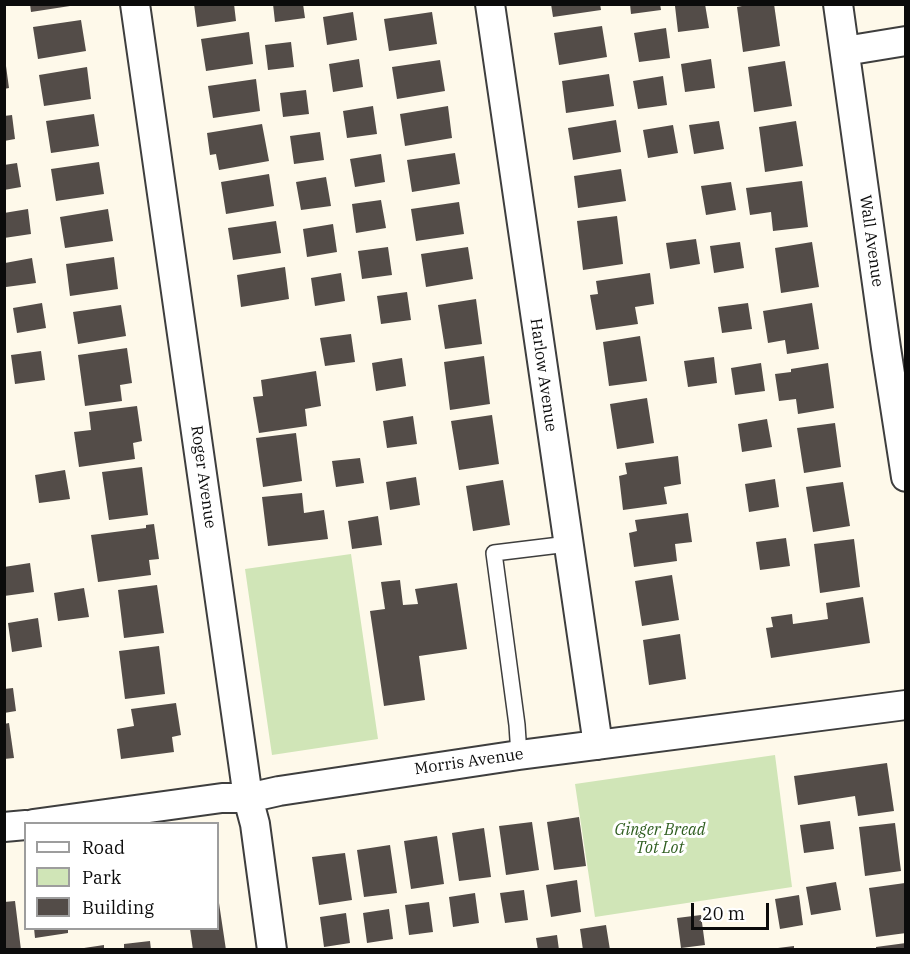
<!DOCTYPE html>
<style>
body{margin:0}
#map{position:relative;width:910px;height:954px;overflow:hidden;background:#fef9ea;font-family:"IBM Plex Serif",serif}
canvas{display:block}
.frame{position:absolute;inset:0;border:6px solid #0b0b0b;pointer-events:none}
.legend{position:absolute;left:24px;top:822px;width:195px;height:108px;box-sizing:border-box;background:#fff;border:2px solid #9d9d9d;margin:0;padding:8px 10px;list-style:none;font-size:18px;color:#0b0b0b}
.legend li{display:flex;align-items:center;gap:12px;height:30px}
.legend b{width:30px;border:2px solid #9d9d9d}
.scale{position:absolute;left:691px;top:903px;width:78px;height:27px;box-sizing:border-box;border:3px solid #0b0b0b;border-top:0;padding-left:8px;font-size:18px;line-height:21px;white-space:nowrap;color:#0b0b0b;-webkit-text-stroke:4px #fff;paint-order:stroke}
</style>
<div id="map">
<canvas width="910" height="954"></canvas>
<div class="frame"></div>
<ul class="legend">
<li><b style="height:8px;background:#fff"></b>Road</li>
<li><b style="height:16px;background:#d0e5b7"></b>Park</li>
<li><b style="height:16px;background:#534c48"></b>Building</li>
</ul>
<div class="scale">20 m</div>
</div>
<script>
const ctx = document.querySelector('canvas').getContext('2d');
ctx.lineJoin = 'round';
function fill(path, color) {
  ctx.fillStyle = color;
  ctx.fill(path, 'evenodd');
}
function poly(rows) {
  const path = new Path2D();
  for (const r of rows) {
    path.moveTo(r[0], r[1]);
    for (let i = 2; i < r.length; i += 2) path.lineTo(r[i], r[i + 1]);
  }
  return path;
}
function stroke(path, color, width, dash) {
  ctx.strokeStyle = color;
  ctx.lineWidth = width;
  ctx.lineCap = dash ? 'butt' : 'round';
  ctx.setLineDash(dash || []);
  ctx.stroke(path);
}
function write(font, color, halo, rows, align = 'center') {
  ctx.font = font + ' "IBM Plex Serif",serif';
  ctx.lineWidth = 6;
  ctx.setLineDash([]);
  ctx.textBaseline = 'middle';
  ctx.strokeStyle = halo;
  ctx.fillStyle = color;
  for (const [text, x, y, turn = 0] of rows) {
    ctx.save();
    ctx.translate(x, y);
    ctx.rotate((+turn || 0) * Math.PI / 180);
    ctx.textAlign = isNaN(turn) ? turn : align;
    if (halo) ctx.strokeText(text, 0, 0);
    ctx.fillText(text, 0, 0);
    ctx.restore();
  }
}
fill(poly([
 [351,554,378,739,272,755,245,569],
 [775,755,792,887,595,917,575,784]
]), '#d0e5b7');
fill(poly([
 [30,4,70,4,70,6,31,12],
 [194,4,234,4,236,21,197,27],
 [273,4,303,4,305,18,275,22],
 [551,4,600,4,601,10,553,17],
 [630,4,660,4,661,10,631,14],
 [684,4,705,4,709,28,678,32,675,6],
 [752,4,774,4,780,46,743,52,737,7],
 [353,12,357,40,327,45,323,17],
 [432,12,437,44,389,51,384,19],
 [81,20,86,51,38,59,33,27],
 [602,26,607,57,559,65,554,33],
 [666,28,670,58,639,62,634,33],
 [249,32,253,64,206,71,201,39],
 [291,42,294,67,268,70,265,45],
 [359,59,363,87,333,92,329,64],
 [711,59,715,88,685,92,681,64],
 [440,60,445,91,397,99,392,67],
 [785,61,792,106,754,112,748,67],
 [4,66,6,66,9,88,4,89],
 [87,67,91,99,44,106,39,75],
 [609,74,614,106,566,113,562,81],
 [663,76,667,105,638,109,633,81],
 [256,79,260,111,213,118,208,86],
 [306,90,309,114,283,117,280,93],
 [373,106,377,134,347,138,343,111],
 [448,106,452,138,405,146,400,114],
 [94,114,99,146,51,153,46,121],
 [12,115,15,139,4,141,4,116],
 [616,120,621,152,573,160,568,128],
 [719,121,724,149,694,154,689,125],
 [796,121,803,166,765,172,759,127],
 [262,124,269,161,219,170,216,154,210,155,207,133],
 [673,125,678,153,648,158,643,130],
 [320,132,324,160,294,164,290,136],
 [455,153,460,184,412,192,407,160],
 [381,154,385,182,355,187,350,159],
 [99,162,104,194,56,201,51,169],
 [17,163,21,187,4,190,4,165],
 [621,169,626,201,578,208,574,176],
 [269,174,274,206,226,214,221,182],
 [326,177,331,206,301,210,296,182],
 [802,181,808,227,773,231,771,212,750,215,746,188],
 [731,182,736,210,706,215,701,186],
 [381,200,386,228,356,233,352,204],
 [459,202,464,234,416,241,411,209],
 [28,209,31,234,4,238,4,213],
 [108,209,113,241,65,248,60,217],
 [617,216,623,264,583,270,577,221],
 [276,221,281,253,233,260,228,228],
 [333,224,337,252,307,257,303,229],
 [696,239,700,264,670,269,666,243],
 [740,242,744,268,714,273,710,246],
 [812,242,819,287,781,293,775,248],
 [388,247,392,275,362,279,358,251],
 [468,247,473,279,426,287,421,254],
 [114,257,118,289,70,296,66,264],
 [32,258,36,283,6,287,5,263],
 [285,267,289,299,241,307,237,275],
 [341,273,345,301,315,306,311,278],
 [650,273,654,304,635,307,638,324,596,330,590,295,598,294,596,281],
 [407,292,411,320,381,324,377,296],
 [476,299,482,344,445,349,438,305],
 [42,303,46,328,17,333,13,308],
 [748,303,752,329,722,333,718,307],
 [812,303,819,349,787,354,785,340,768,343,763,311],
 [121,305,126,336,78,344,73,312],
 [351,334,355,362,325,366,320,338],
 [640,336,647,381,609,386,603,342],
 [127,348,132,383,120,385,122,401,85,406,78,355],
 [41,351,45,380,15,384,11,355],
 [484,356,490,404,450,410,444,362],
 [714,357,717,383,688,387,684,361],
 [402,358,406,386,376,391,372,363],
 [761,363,765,391,735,395,731,368],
 [828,363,834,408,798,414,796,399,779,401,775,374,791,372,791,369],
 [316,371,321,406,305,409,307,426,259,433,253,397,263,396,261,380],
 [647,398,654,443,617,449,610,404],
 [137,406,142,441,133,443,135,459,79,467,74,432,91,430,89,412],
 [492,415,499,464,459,470,451,421],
 [413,416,417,444,387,448,383,421],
 [767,419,772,447,742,452,738,424],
 [835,423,841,467,804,473,797,428],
 [296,433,302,481,263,487,256,438],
 [678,456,681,484,664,487,667,504,623,510,619,476,627,474,625,463],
 [360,458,364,483,336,487,332,461],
 [142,467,148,515,109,520,102,472],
 [65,470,70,499,39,503,35,475],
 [416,477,420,505,390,510,386,482],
 [775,479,779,507,749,512,745,484],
 [503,480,510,525,473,531,466,486],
 [843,482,850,526,813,532,806,487],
 [302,493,304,513,324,510,328,539,268,546,262,497],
 [688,513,692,542,675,544,677,561,634,567,629,533,637,531,635,520],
 [378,516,382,545,352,549,348,521],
 [154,524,159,559,149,560,151,575,98,582,91,535,146,528,146,525],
 [786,538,790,566,760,570,756,542],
 [854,539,860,587,820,593,814,544],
 [30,563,34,592,4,596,4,567],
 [672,575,679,620,642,626,635,581],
 [400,580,403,605,418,604,415,589,457,583,467,649,419,656,425,700,384,706,370,611,385,609,381,582],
 [157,585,164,633,124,638,118,590],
 [84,588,89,617,58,621,54,593],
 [863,597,870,643,771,658,766,628,773,627,771,617,792,614,793,624,828,619,826,603],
 [38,618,42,647,12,652,8,623],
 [680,634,686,679,649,685,643,640],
 [159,646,165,694,125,699,119,651],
 [13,688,16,711,4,713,4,689],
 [176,703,181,735,172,737,174,752,121,759,117,729,134,726,131,709],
 [9,723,14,758,4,759,4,724],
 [887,763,894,811,858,816,855,796,798,805,794,776],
 [579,817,586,866,554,870,547,822],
 [830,821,834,849,804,853,800,825],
 [532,822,539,870,506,875,499,826],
 [895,823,901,871,865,876,859,827],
 [484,828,491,877,459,881,452,833],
 [437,836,444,884,411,889,404,841],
 [390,845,397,893,364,897,357,850],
 [345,853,352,900,319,905,312,857],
 [577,880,581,912,551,917,546,885],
 [836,882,841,910,811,915,806,887],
 [905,883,906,933,876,937,869,888],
 [524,890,528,920,505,923,500,893],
 [475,893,479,923,453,927,449,897],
 [799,895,803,925,780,929,775,899],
 [15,901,21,950,4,950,4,902],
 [429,902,433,932,409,935,405,905],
 [218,903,219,903,226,950,193,950,190,929,218,928],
 [389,909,393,939,367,943,363,913],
 [346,913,350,943,324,947,320,917],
 [701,915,705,945,681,948,677,918],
 [606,925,610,950,583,950,580,929],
 [34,928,68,928,68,933,35,938],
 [557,935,559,950,538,950,536,938],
 [150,941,151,950,124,950,124,944],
 [906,943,906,950,876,950,876,947],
 [104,945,104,950,84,950,84,948],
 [794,946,794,950,778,950,778,948]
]), '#534c48');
const lane = poly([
 [519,755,517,725,494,553,568,544]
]);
const street = poly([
 [135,4,243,762,248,798,255,824,272,950],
 [490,4,598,745],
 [838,4,886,348,906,477],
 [845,51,906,41],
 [33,824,222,798,248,798,279,791,519,755,906,705],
 [4,827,26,825]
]);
stroke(lane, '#3e3e3e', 18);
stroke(street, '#3e3e3e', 32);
stroke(lane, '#fff', 15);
stroke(street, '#fff', 28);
write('16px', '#0b0b0b', '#fff', [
 ["Wall Avenue",871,241,82],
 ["Harlow Avenue",543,375,82],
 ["Roger Avenue",203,477,82],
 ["Morris Avenue",469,762,-8]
]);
write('italic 16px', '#2f5e20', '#fff', [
 ["Ginger Bread",660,830],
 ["Tot Lot",660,848]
]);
</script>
